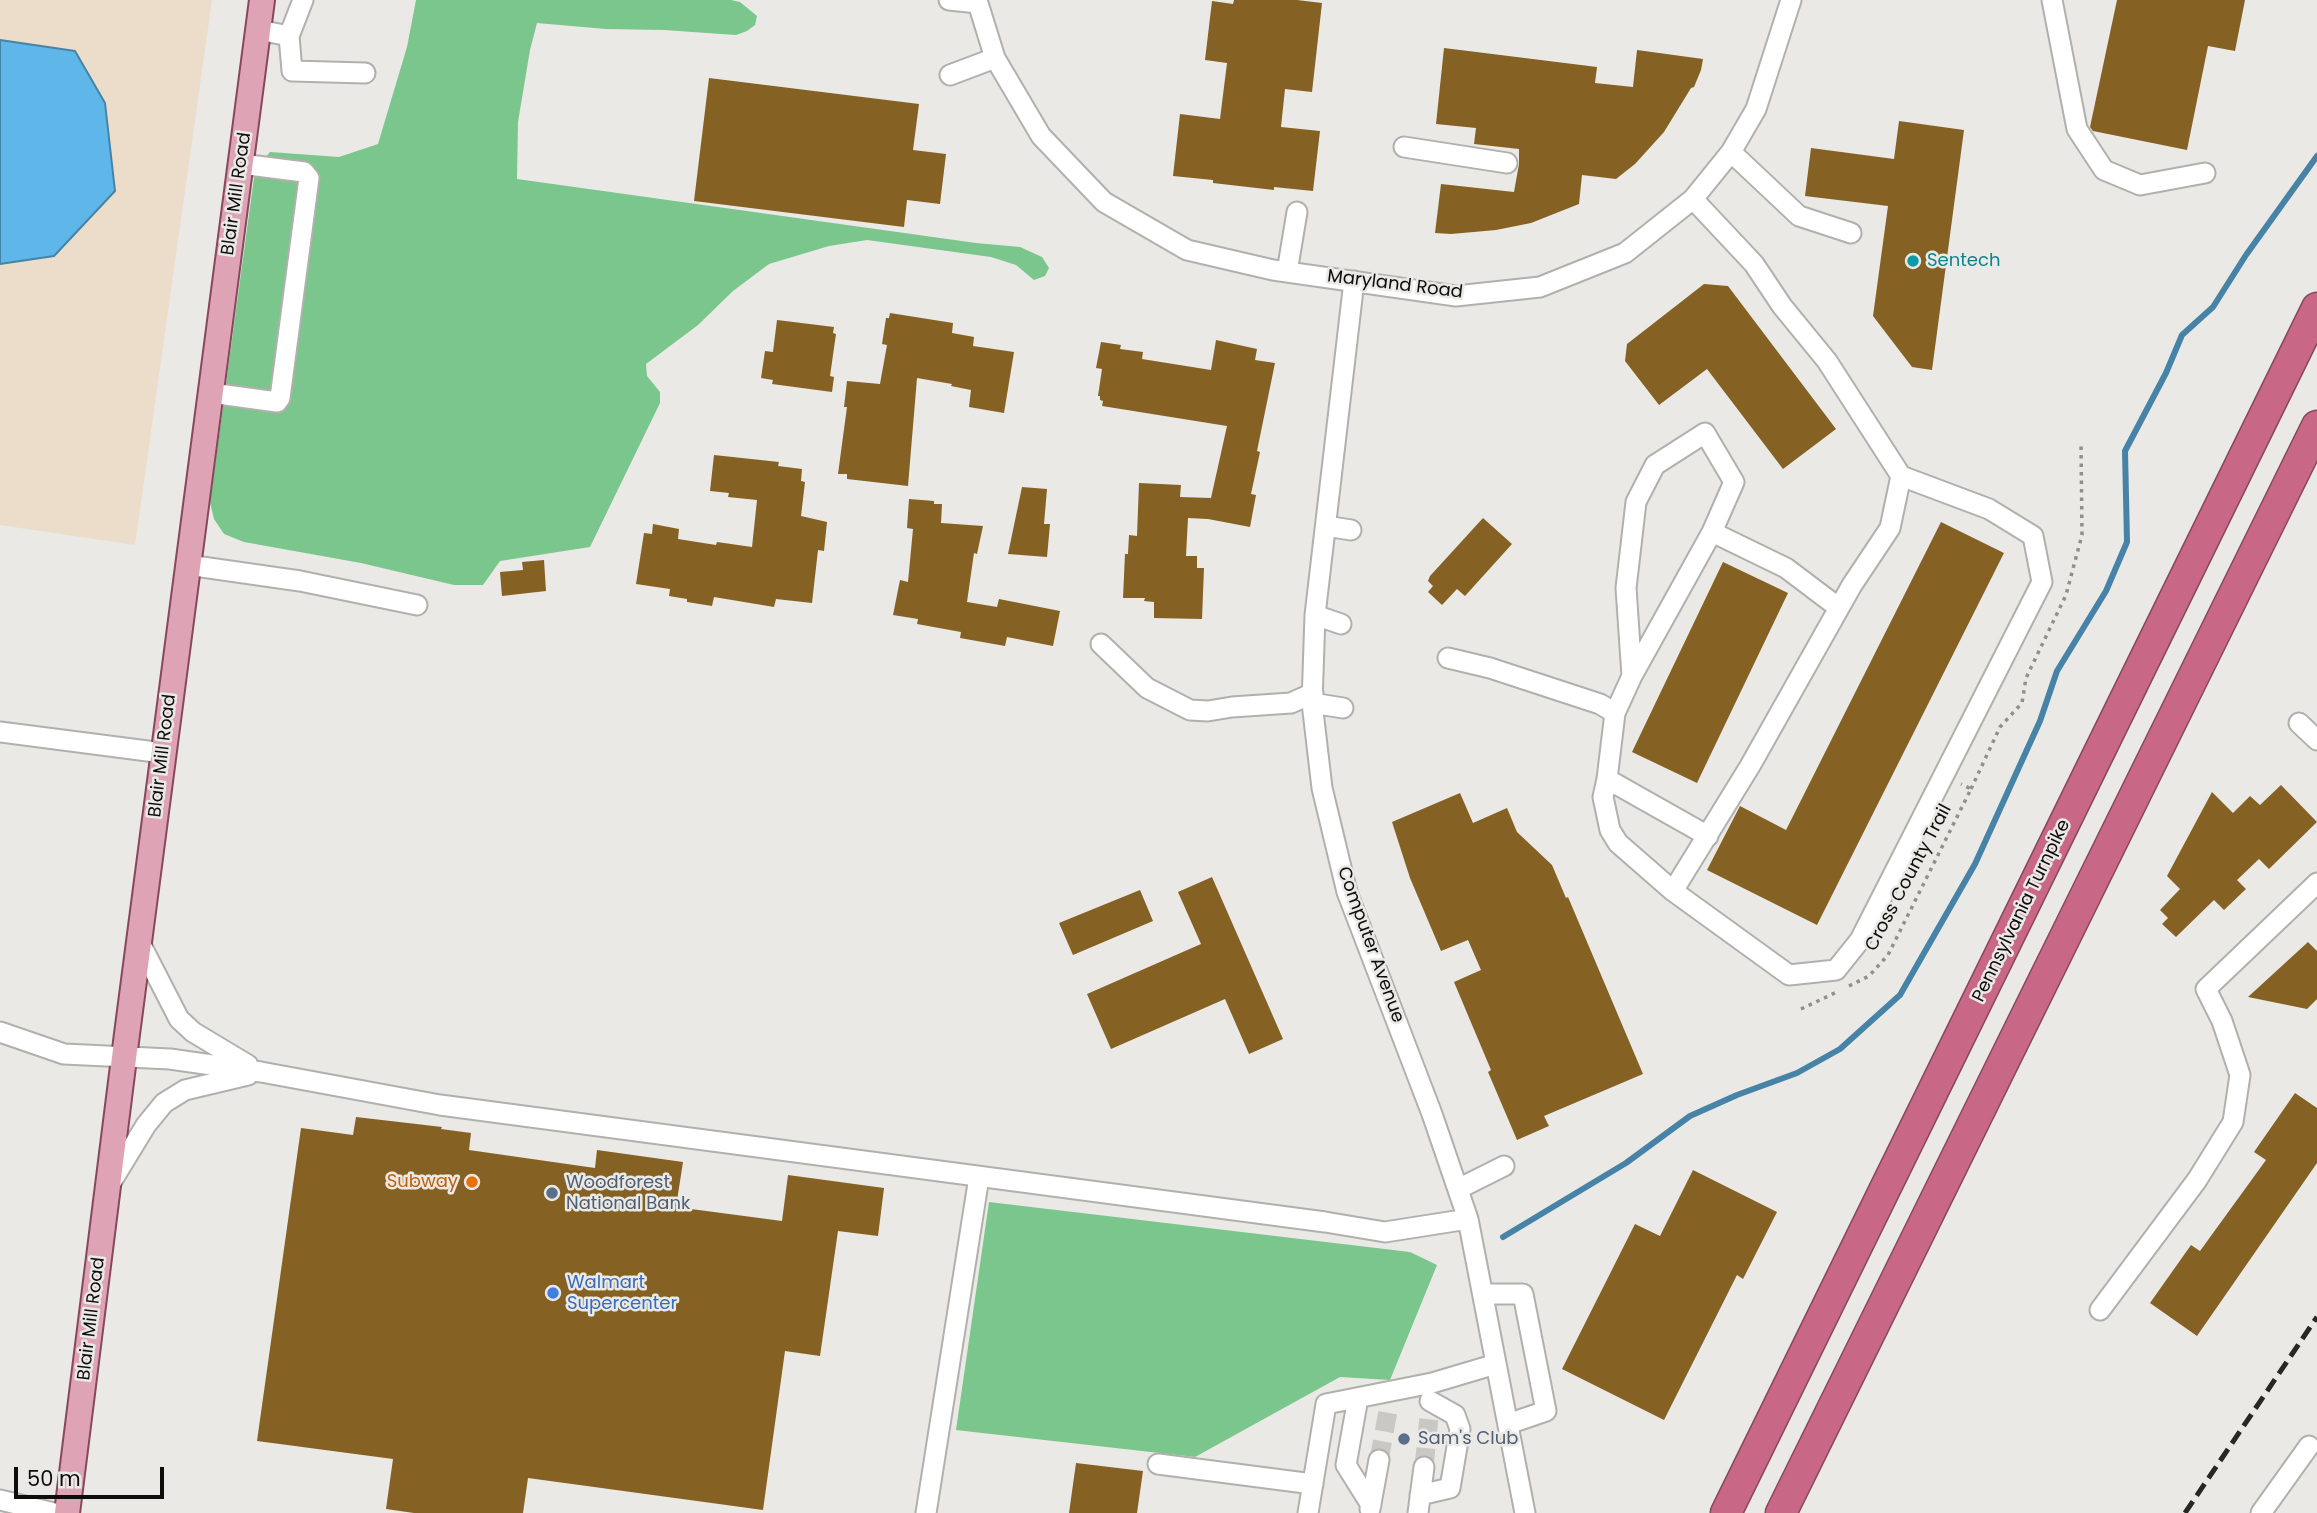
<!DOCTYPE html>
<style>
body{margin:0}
#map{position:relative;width:2317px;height:1513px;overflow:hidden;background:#eae9e5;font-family:Poppins,sans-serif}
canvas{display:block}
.scale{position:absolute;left:14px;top:1467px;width:150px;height:32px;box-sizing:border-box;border:4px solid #0d0d0b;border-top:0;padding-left:9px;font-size:21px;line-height:24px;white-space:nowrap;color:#0d0d0b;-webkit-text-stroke:5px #eae9e5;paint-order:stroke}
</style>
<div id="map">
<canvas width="2317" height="1513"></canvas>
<div class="scale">50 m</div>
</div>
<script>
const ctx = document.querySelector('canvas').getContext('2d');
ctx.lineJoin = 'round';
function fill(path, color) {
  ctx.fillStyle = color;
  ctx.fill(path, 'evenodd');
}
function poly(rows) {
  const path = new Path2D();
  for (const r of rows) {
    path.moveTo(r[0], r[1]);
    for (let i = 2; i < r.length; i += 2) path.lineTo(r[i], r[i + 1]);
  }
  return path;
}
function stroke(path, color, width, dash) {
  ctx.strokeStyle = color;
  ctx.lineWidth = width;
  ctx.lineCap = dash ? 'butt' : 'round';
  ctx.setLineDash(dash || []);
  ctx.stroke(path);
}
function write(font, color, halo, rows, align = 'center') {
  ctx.font = font + ' Poppins,sans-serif';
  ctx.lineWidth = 5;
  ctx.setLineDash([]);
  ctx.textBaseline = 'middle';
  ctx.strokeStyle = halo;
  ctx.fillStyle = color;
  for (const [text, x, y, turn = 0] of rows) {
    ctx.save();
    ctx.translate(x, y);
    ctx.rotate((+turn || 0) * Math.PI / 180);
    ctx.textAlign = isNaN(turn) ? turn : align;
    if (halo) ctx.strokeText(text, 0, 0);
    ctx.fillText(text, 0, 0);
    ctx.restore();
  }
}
fill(poly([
 [0,0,212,0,135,545,0,525]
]), '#ebddca');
fill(poly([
 [416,0,731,0,740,2,757,16,755,25,747,31,736,35,664,30,606,29,537,23,530,50,518,122,517,179,976,243,1020,247,1042,257,1049,268,1045,276,1034,280,1016,265,991,257,867,240,829,246,769,264,733,291,698,325,646,364,647,376,660,392,660,403,590,547,500,561,483,585,454,585,361,563,244,542,224,534,214,519,210,502,255,170,270,152,339,157,378,144,407,47],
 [989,1202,1410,1252,1437,1265,1390,1380,1340,1377,1195,1457,956,1430]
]), '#7ac68c');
const water = poly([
 [0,40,75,51,105,103,115,191,54,256,0,264,0,40]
]);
fill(water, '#5eb6e9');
stroke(water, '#4683a6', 2);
stroke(poly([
 [1503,1237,1626,1163,1690,1116,1737,1095,1797,1073,1840,1049,1900,995,1975,864,2040,721,2057,671,2106,591,2127,542,2125,451,2166,373,2182,335,2213,307,2246,255,2317,156]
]), '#4683a6', 6);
fill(poly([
 [1234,0,1297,0,1322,3,1312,92,1285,89,1281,127,1320,131,1313,191,1274,187,1274,190,1213,183,1213,180,1173,176,1180,114,1220,119,1227,63,1205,60,1212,1,1233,4],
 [2117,0,2245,0,2235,51,2208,46,2187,150,2093,131,2090,127],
 [1444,48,1597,67,1595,83,1633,87,1637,50,1703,59,1701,70,1694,87,1691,88,1664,132,1635,164,1616,179,1582,175,1579,204,1531,223,1496,230,1451,234,1435,233,1441,184,1514,192,1519,164,1519,149,1474,144,1476,128,1436,124],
 [709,78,919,104,913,150,946,154,940,204,907,200,904,227,694,201],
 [1899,121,1964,130,1932,370,1912,367,1873,316,1888,206,1805,196,1811,148,1894,159],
 [1704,284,1728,286,1836,429,1783,469,1707,369,1659,405,1625,361,1627,344],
 [890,313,953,323,952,333,974,337,973,346,1014,352,1004,413,969,407,971,390,951,386,952,384,917,378,908,486,847,479,847,474,838,474,847,407,844,407,847,381,880,384,887,345,882,344,886,318,889,318],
 [777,320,834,327,833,333,836,334,830,376,834,377,832,392,772,384,773,380,761,378,765,351,773,352],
 [1216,340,1257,349,1255,360,1275,363,1257,451,1260,452,1251,494,1256,495,1250,527,1208,519,1188,518,1186,556,1197,556,1197,568,1204,568,1202,619,1154,618,1154,602,1144,601,1145,598,1123,598,1125,554,1128,554,1129,535,1137,536,1139,483,1181,485,1180,497,1211,498,1227,426,1102,406,1103,401,1100,400,1100,396,1098,396,1102,369,1096,368,1101,342,1121,345,1120,349,1143,352,1142,359,1211,370],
 [714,455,779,462,778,466,802,469,801,481,805,482,801,516,827,522,824,551,818,550,812,603,776,599,774,607,714,597,712,606,687,602,687,599,669,596,670,589,636,584,644,533,652,534,653,524,679,529,678,539,716,545,717,542,752,547,757,500,728,497,729,493,710,491],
 [1022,487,1047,489,1044,524,1050,524,1047,557,1008,554],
 [909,499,934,501,934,504,942,504,941,523,983,526,977,554,974,553,967,602,997,607,999,599,1060,611,1053,646,1007,637,1005,646,960,638,961,632,917,624,918,619,893,615,900,580,908,582,913,529,907,528],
 [1483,518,1512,544,1465,596,1457,589,1442,605,1428,592,1433,586,1428,581,1430,576],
 [1941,522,2004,553,1817,925,1707,870,1740,806,1786,830],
 [544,560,546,591,502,596,500,572,523,570,522,562],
 [1723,562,1788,593,1697,783,1632,752],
 [2281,785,2317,822,2269,869,2259,859,2237,880,2246,889,2224,910,2214,900,2176,937,2162,924,2168,918,2160,910,2180,889,2167,876,2212,792,2233,813,2250,796,2260,805],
 [1460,793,1473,823,1507,808,1517,832,1552,865,1566,898,1568,897,1643,1074,1544,1116,1549,1126,1517,1140,1488,1072,1491,1070,1454,982,1481,970,1468,940,1441,951,1410,878,1392,822],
 [1212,877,1283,1039,1249,1054,1225,999,1111,1049,1087,994,1201,944,1178,892],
 [1140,890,1153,921,1073,955,1059,923],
 [2308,942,2317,951,2317,999,2307,1009,2248,997],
 [2295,1093,2317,1108,2317,1163,2197,1336,2150,1303,2191,1245,2200,1251,2266,1160,2254,1152],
 [356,1117,442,1127,441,1129,471,1133,469,1150,595,1168,597,1150,683,1162,676,1207,782,1221,788,1175,884,1188,878,1236,838,1231,820,1356,785,1351,763,1510,528,1478,523,1513,414,1513,386,1509,393,1459,257,1441,301,1128,353,1135],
 [1693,1170,1777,1212,1743,1279,1737,1275,1664,1420,1562,1369,1635,1224,1660,1236],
 [1076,1463,1143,1471,1137,1513,1069,1513]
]), '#856123');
stroke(poly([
 [1379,1460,1388,1411],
 [1424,1467,1429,1417]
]), '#c9c8c4', 19, [19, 10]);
const minor = poly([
 [949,0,978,3],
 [977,0,995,58,1041,136,1104,202,1187,250,1273,270,1456,296,1540,287,1625,253,1693,199,1731,152,1756,109,1791,0],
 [2052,0,2077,129,2104,170,2140,185,2205,173],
 [259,30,289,36,303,0],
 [289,36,292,71,365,73],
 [950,75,995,58],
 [1404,147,1507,163],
 [1731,152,1799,216,1851,233],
 [1693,199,1754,264,1782,306,1827,361,1901,476,1989,509,2033,536,2042,582,1860,940,1836,970,1789,975,1673,891,1750,766,1852,585,1890,528,1901,476],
 [1287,272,1297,212],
 [1354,281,1315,615,1312,703,1322,788,1347,892,1432,1114,1468,1219,1525,1513],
 [211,393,277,402,280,398,309,178,304,172,241,164],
 [1326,526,1351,530],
 [1712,532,1786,568,1839,608],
 [188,565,300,581,417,605],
 [1315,615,1341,624],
 [1101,644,1147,688,1190,710,1208,711,1232,707,1291,703,1313,693],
 [1448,658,1490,668,1600,704,1615,713],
 [1632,676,1626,588,1636,502,1655,465,1705,433,1734,482,1712,532,1632,676,1615,713,1607,779,1708,836],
 [1312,703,1343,708],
 [2299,723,2317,740],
 [0,732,163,753],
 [1607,779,1603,797,1610,830,1618,843,1673,891],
 [139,941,179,1019,193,1032,248,1065],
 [0,1032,64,1054,170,1059,261,1072,440,1105,1325,1222,1385,1232,1468,1219],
 [110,1184,146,1125,164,1103,185,1090,248,1075],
 [1458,1189,1504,1166],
 [1483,1294,1523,1294,1546,1411,1508,1424],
 [2100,1310,2197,1180,2233,1122,2240,1075,2222,1021,2206,989,2317,883],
 [1358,1398,1346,1465,1371,1505],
 [1158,1464,1313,1484],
 [1420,1495,1450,1488,1460,1429,1455,1415,1430,1401],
 [0,1500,54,1513],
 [1370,1509,1379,1460],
 [926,1513,979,1177],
 [1308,1513,1326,1404,1432,1383,1496,1364],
 [1418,1513,1424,1467],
 [2261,1513,2309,1446]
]);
const major = poly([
 [67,1513,127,1034,262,0]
]);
const highway = poly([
 [1726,1513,2317,308],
 [1781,1513,2317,426]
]);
stroke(minor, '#b1b0ac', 23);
stroke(major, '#87485b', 28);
stroke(highway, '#87485b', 33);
stroke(poly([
 [1971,789,2000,727,2022,703,2026,678,2066,595,2082,535,2081,442],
 [1849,986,1869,976,1888,955,1971,789,1961,784],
 [1801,1009,1839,991]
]), '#908f8c', 3.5, [3.5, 5]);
stroke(minor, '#fff', 19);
stroke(major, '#dea4b6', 24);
stroke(highway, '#c86786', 30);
stroke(poly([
 [2185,1513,2317,1317]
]), '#272724', 5, [14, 7]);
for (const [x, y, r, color] of [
 [1913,261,7,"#0f9aa8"],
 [472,1182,7,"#e8710a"],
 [552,1193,7,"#5c6f8a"],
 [553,1293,7,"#3f7fe0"],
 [1404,1439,7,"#5c6f8a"]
]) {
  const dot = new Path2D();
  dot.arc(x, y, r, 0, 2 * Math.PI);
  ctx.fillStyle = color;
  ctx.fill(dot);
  stroke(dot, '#eae9e5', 2.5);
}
write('18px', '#0d0d0b', '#eae9e5', [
 ["Blair Mill Road",237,194,-82],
 ["Maryland Road",1395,285,7],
 ["Blair Mill Road",163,756,-83],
 ["Cross County Trail",1909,878,-62],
 ["Pennsylvania Turnpike",2022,911,-64],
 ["Computer Avenue",1370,945,70],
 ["Blair Mill Road",92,1319,-83]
]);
write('18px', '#0d838f', '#eae9e5', [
 ["Sentech",1927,261]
], 'left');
write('18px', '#c56008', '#eae9e5', [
 ["Subway",458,1182]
], 'right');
write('18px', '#4e5e75', '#eae9e5', [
 ["Woodforest",566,1183],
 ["National Bank",566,1204],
 ["Sam's Club",1418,1439]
], 'left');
write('18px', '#366cbe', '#eae9e5', [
 ["Walmart",567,1283],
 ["Supercenter",567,1304]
], 'left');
</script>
